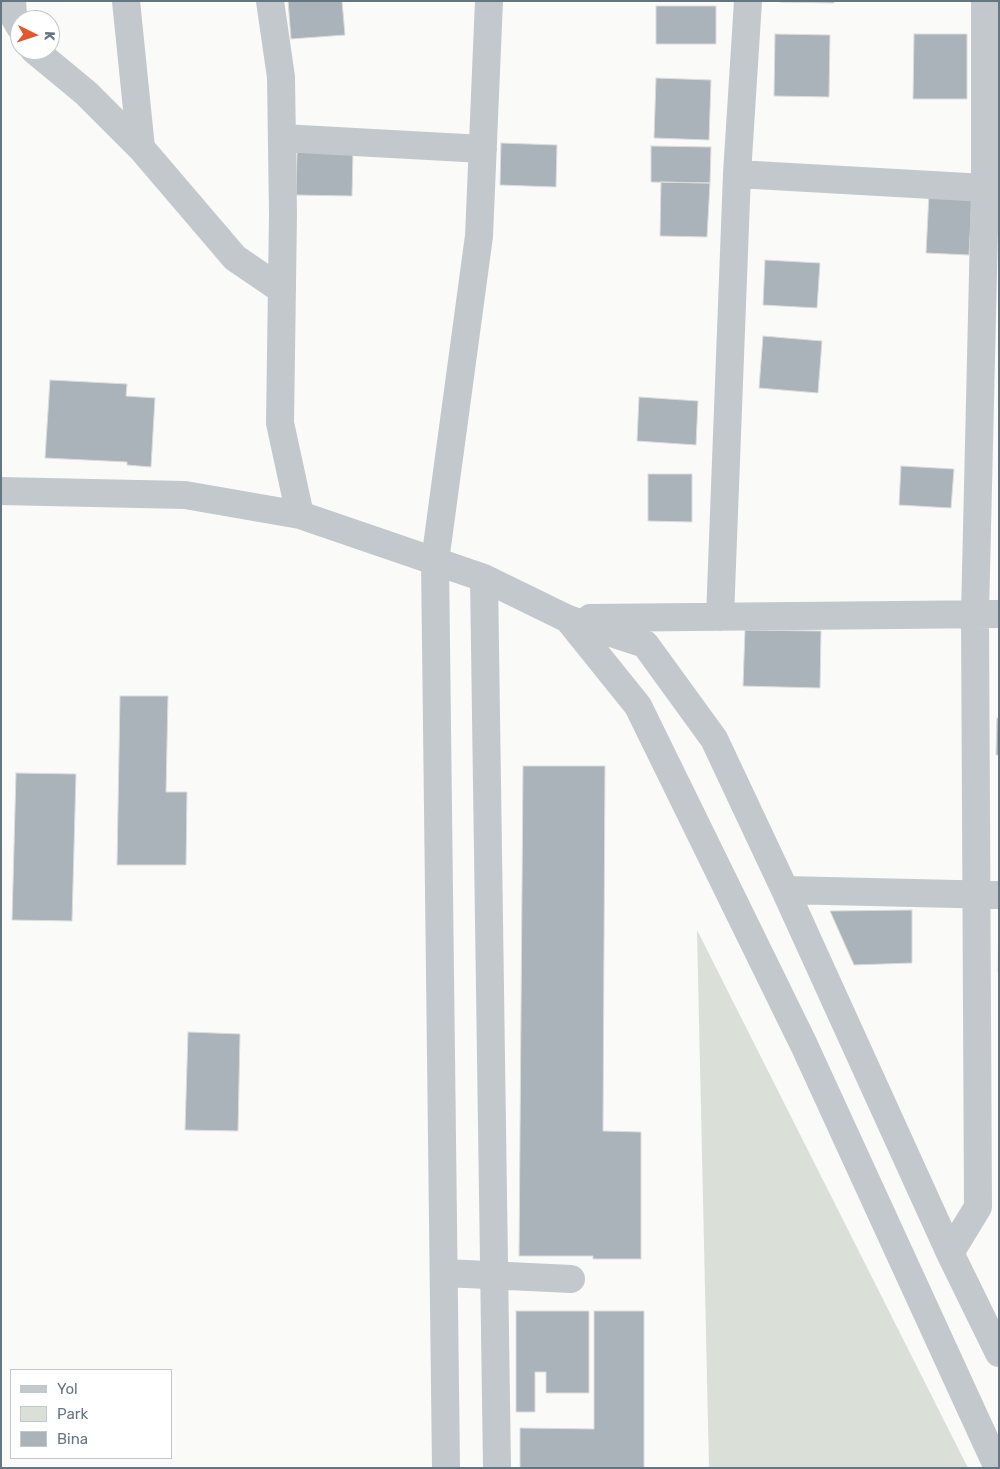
<!DOCTYPE html>
<style>
body{margin:0}
#map{position:relative;width:1000px;height:1469px;overflow:hidden;background:#fafaf8;font-family:Rubik,sans-serif}
canvas{display:block}
.frame{position:absolute;inset:0;border:2px solid #657683;pointer-events:none}
.legend{position:absolute;left:10px;top:1369px;width:162px;height:90px;box-sizing:border-box;background:#fff;border:1px solid #c1c8cd;margin:0;padding:6px 9px;list-style:none;font-size:15px;color:#657683}
.legend li{display:flex;align-items:center;gap:10px;height:25px}
.legend b{width:25px;border:1px solid #c1c8cd}
.north{position:absolute;left:10px;top:10px;width:50px;height:50px;box-sizing:border-box;background:#fff;border:1px solid #c1c8cd;border-radius:50%;rotate:94deg;font-size:14px;font-weight:700;line-height:20px;text-align:center;color:#657683}
.north::after{content:'';display:block;margin:auto;width:18px;height:22px;background:#e4572e;clip-path:polygon(50% 0,100% 100%,50% 72%,0 100%)}
</style>
<div id="map">
<canvas width="1000" height="1469"></canvas>
<div class="frame"></div>
<ul class="legend">
<li><b style="height:6px;background:#c3c8cc"></b>Yol</li>
<li><b style="height:14px;background:#dadfd7"></b>Park</li>
<li><b style="height:14px;background:#aab3b9"></b>Bina</li>
</ul>
<div class="north">K</div>
</div>
<script>
const ctx = document.querySelector('canvas').getContext('2d');
ctx.lineJoin = 'round';
function fill(path, color) {
  ctx.fillStyle = color;
  ctx.fill(path, 'evenodd');
}
function poly(rows) {
  const path = new Path2D();
  for (const r of rows) {
    path.moveTo(r[0], r[1]);
    for (let i = 2; i < r.length; i += 2) path.lineTo(r[i], r[i + 1]);
  }
  return path;
}
function stroke(path, color, width, dash) {
  ctx.strokeStyle = color;
  ctx.lineWidth = width;
  ctx.lineCap = dash ? 'butt' : 'round';
  ctx.setLineDash(dash || []);
  ctx.stroke(path);
}
fill(poly([
 [697,930,968,1468,709,1468]
]), '#dadfd7');
const building = poly([
 [288,1,342,1,345,35,291,39,288,1],
 [779,1,834,1,834,3,779,2,779,1],
 [656,6,716,6,716,44,656,44,656,6],
 [775,34,830,35,829,97,774,96,775,34],
 [914,34,967,34,967,99,913,99,914,34],
 [656,78,711,80,709,140,654,138,656,78],
 [501,143,557,145,556,187,500,185,501,143],
 [651,146,711,147,710,183,651,182,651,146],
 [297,151,353,152,352,196,296,195,297,151],
 [661,182,710,183,707,237,660,236,661,182],
 [929,194,972,197,969,255,926,253,929,194],
 [765,260,820,263,817,308,763,305,765,260],
 [763,336,822,341,818,393,759,388,763,336],
 [50,380,127,384,126,396,155,398,151,467,127,465,127,462,45,458,50,380],
 [639,397,698,401,696,445,637,441,639,397],
 [901,466,954,469,951,508,899,505,901,466],
 [648,474,692,474,692,522,648,521,648,474],
 [745,630,821,631,820,688,743,686,745,630],
 [120,696,168,696,166,792,187,792,186,865,117,865,120,696],
 [997,718,999,718,999,755,996,755,997,718],
 [523,766,605,766,603,1131,641,1132,641,1259,593,1259,593,1256,519,1256,523,766],
 [16,773,76,774,72,921,12,920,16,773],
 [912,910,912,963,854,965,830,911,912,910],
 [999,914,999,972,998,972,999,914],
 [188,1032,240,1034,238,1131,185,1130,188,1032],
 [516,1311,589,1311,589,1393,546,1393,546,1372,535,1372,535,1412,516,1412,516,1311],
 [594,1311,644,1311,644,1468,520,1468,520,1428,594,1429,594,1311]
]);
fill(building, '#aab3b9');
stroke(building, '#dcdcda', 1);
stroke(poly([
 [12,1,13,15,20,27],
 [126,1,141,148],
 [270,1,281,77,283,214,280,423,300,515],
 [34,50,86,93,141,148,235,258,282,290],
 [282,138,483,149],
 [737,174,985,188],
 [1,491,185,495,300,515,484,578,568,619,645,644,714,739,785,890,950,1253,999,1353],
 [484,578,497,1468],
 [720,617,737,174,748,1],
 [590,618,999,614],
 [568,619,638,706,804,1045,998,1468],
 [785,890,999,895],
 [950,1253,978,1207,975,614,985,188,985,1],
 [445,1273,571,1279],
 [446,1468,435,561,479,236,489,1]
]), '#c3c8cc', 28);
</script>
